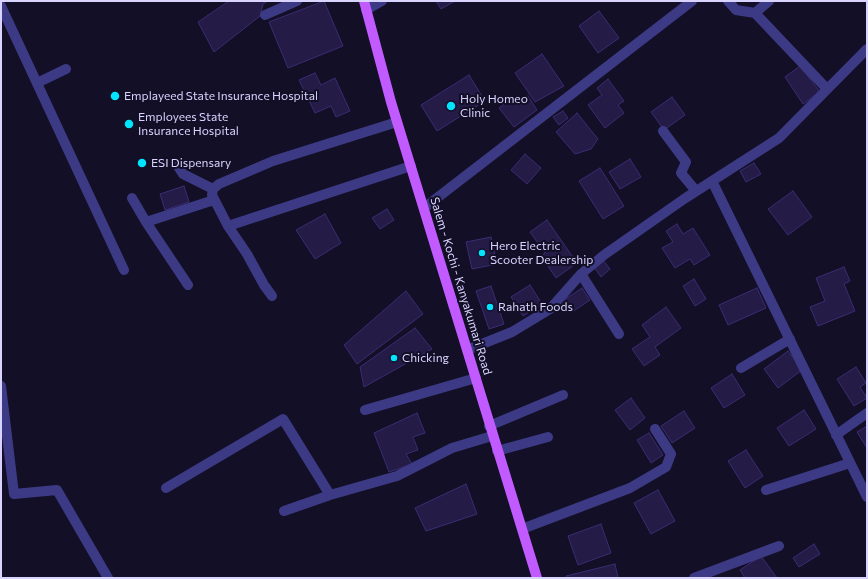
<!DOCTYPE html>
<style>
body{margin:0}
#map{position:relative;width:868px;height:579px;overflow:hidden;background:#130f26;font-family:Commissioner,sans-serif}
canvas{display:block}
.frame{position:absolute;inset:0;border:2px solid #d9d4ff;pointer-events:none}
</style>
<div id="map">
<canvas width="868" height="579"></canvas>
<div class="frame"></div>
</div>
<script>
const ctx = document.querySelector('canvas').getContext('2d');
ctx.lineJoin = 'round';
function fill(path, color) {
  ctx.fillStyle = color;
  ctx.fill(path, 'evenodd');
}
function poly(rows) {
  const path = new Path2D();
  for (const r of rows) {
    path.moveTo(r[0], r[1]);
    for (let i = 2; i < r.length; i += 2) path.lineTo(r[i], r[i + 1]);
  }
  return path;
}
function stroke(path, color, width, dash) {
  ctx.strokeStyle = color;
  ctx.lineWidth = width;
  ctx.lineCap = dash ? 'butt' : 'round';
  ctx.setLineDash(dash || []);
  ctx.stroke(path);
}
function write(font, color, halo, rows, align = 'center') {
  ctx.font = font + ' Commissioner,sans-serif';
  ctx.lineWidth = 4;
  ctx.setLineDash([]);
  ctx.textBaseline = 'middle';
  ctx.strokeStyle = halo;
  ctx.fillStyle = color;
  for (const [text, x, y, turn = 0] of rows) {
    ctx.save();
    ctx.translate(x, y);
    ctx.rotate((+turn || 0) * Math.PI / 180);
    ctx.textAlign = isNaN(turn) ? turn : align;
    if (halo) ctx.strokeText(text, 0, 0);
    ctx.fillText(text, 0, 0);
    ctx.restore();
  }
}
const building = poly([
 [229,1,268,1,263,4,260,16,214,52,198,22,229,1],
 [324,1,343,46,288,68,269,22,324,1],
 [436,1,455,1,441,9,436,1],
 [599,11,619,38,598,53,579,26,599,11],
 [542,54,564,86,535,102,515,73,542,54],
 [800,66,820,92,803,104,785,77,800,66],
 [315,73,321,85,335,78,350,111,336,117,331,106,315,113,299,80,315,73],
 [469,75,485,101,437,131,421,105,469,75],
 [608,79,624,101,618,105,624,113,605,128,588,105,602,95,597,88,608,79],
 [528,96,537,110,514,127,499,108,513,98,518,104,528,96],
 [672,97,685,115,664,130,651,112,672,97],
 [563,111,568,118,559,125,553,117,563,111],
 [577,113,598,139,591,149,575,154,556,132,577,113],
 [525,154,541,168,527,184,511,170,525,154],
 [630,159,641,177,620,189,609,172,630,159],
 [754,163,761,174,746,182,740,171,754,163],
 [600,168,624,206,603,219,579,181,600,168],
 [184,186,189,202,165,210,160,194,184,186],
 [793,191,812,217,788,235,768,209,793,191],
 [387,209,394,220,380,229,372,218,387,209],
 [325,214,341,243,315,259,296,230,325,214],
 [547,220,577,263,556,278,541,256,545,253,530,232,547,220],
 [677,224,683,234,693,228,710,255,694,265,690,259,675,268,662,248,673,242,666,231,677,224],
 [491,237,497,264,472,269,466,242,491,237],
 [603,260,610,269,601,277,594,267,603,260],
 [844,267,850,281,844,284,855,311,818,326,810,307,825,301,816,278,844,267],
 [694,279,706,299,695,306,683,286,694,279],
 [530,285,542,304,523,316,511,297,530,285],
 [491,286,504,324,489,329,476,291,491,286],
 [582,288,590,300,572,312,564,300,582,288],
 [757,288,766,308,728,325,719,305,757,288],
 [406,291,423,314,357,364,344,345,406,291],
 [666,307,681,328,655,347,660,355,644,366,632,349,650,337,642,325,666,307],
 [415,328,432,349,364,387,360,367,415,328],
 [788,351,802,370,778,388,764,369,788,351],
 [856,367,866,383,860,387,867,398,854,406,837,379,856,367],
 [732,374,745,395,724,408,711,388,732,374],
 [631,398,645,418,630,430,615,410,631,398],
 [804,410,816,429,789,446,777,428,804,410],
 [684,411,695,428,672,443,661,426,684,411],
 [417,413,425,433,413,437,418,450,406,454,412,464,389,472,374,433,417,413],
 [867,426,867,448,857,432,867,426],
 [649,433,663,455,651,463,637,440,649,433],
 [746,450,763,476,745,488,728,461,746,450],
 [466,484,477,514,426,531,415,508,466,484],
 [658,490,675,521,651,534,634,503,658,490],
 [601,524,611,553,578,565,568,536,601,524],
 [814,544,820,554,799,567,793,558,814,544],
 [761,556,777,578,745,578,740,570,761,556],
 [615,564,618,578,567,578,566,576,615,564]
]);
fill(building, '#241b47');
stroke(building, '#3b2d73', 1);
stroke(poly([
 [728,1,736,10,755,13,827,89],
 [1,6,124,270],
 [366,10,382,1],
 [755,13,769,1],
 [265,15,297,1],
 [37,83,66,69],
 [663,131,686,162,681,173,696,191],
 [176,163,183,174,213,189],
 [712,181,867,497],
 [132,198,146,222,188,285],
 [424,208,692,1],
 [146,222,214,200],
 [228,226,411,166],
 [581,274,619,334],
 [272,296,264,285,247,254,228,226,212,195,213,189,219,184,273,161,397,122],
 [467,350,512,332,550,309,581,274,604,255,684,199,779,138,867,49],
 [741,368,790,339],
 [1,386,14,494,57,490,108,578],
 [365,410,476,378],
 [489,426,563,395],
 [836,435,867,413],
 [497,451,548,437],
 [166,488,283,419,330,495],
 [766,490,850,463],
 [284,511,330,495,397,476,452,448,492,436],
 [522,529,630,488,666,467,671,454,655,429],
 [694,578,779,546]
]), '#3d3a85', 10);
stroke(poly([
 [364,1,391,102,537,578]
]), '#c25bff', 10);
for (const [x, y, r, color] of [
 [115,96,5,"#00e5ff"],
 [451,106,5,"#00e5ff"],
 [129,124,5,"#00e5ff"],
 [142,163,5,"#00e5ff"],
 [482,253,4,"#00e5ff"],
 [490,307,4,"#00e5ff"],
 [394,358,4,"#00e5ff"]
]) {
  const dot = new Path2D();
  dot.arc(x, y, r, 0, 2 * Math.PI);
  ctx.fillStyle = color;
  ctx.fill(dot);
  stroke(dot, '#130f26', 1.5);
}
write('12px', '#d9d4ff', '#130f26', [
 ["Emplayeed State Insurance Hospital",124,96],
 ["Holy Homeo",460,99],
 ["Clinic",460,113],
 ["Employees State",138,117],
 ["Insurance Hospital",138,131],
 ["ESI Dispensary",151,163],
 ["Hero Electric",490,246],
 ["Scooter Dealership",490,260],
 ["Rahath Foods",498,307],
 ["Chicking",402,358]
], 'left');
write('12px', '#d9d4ff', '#130f26', [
 ["Salem - Kochi - Kanyakumari Road",461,286,73]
]);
</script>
